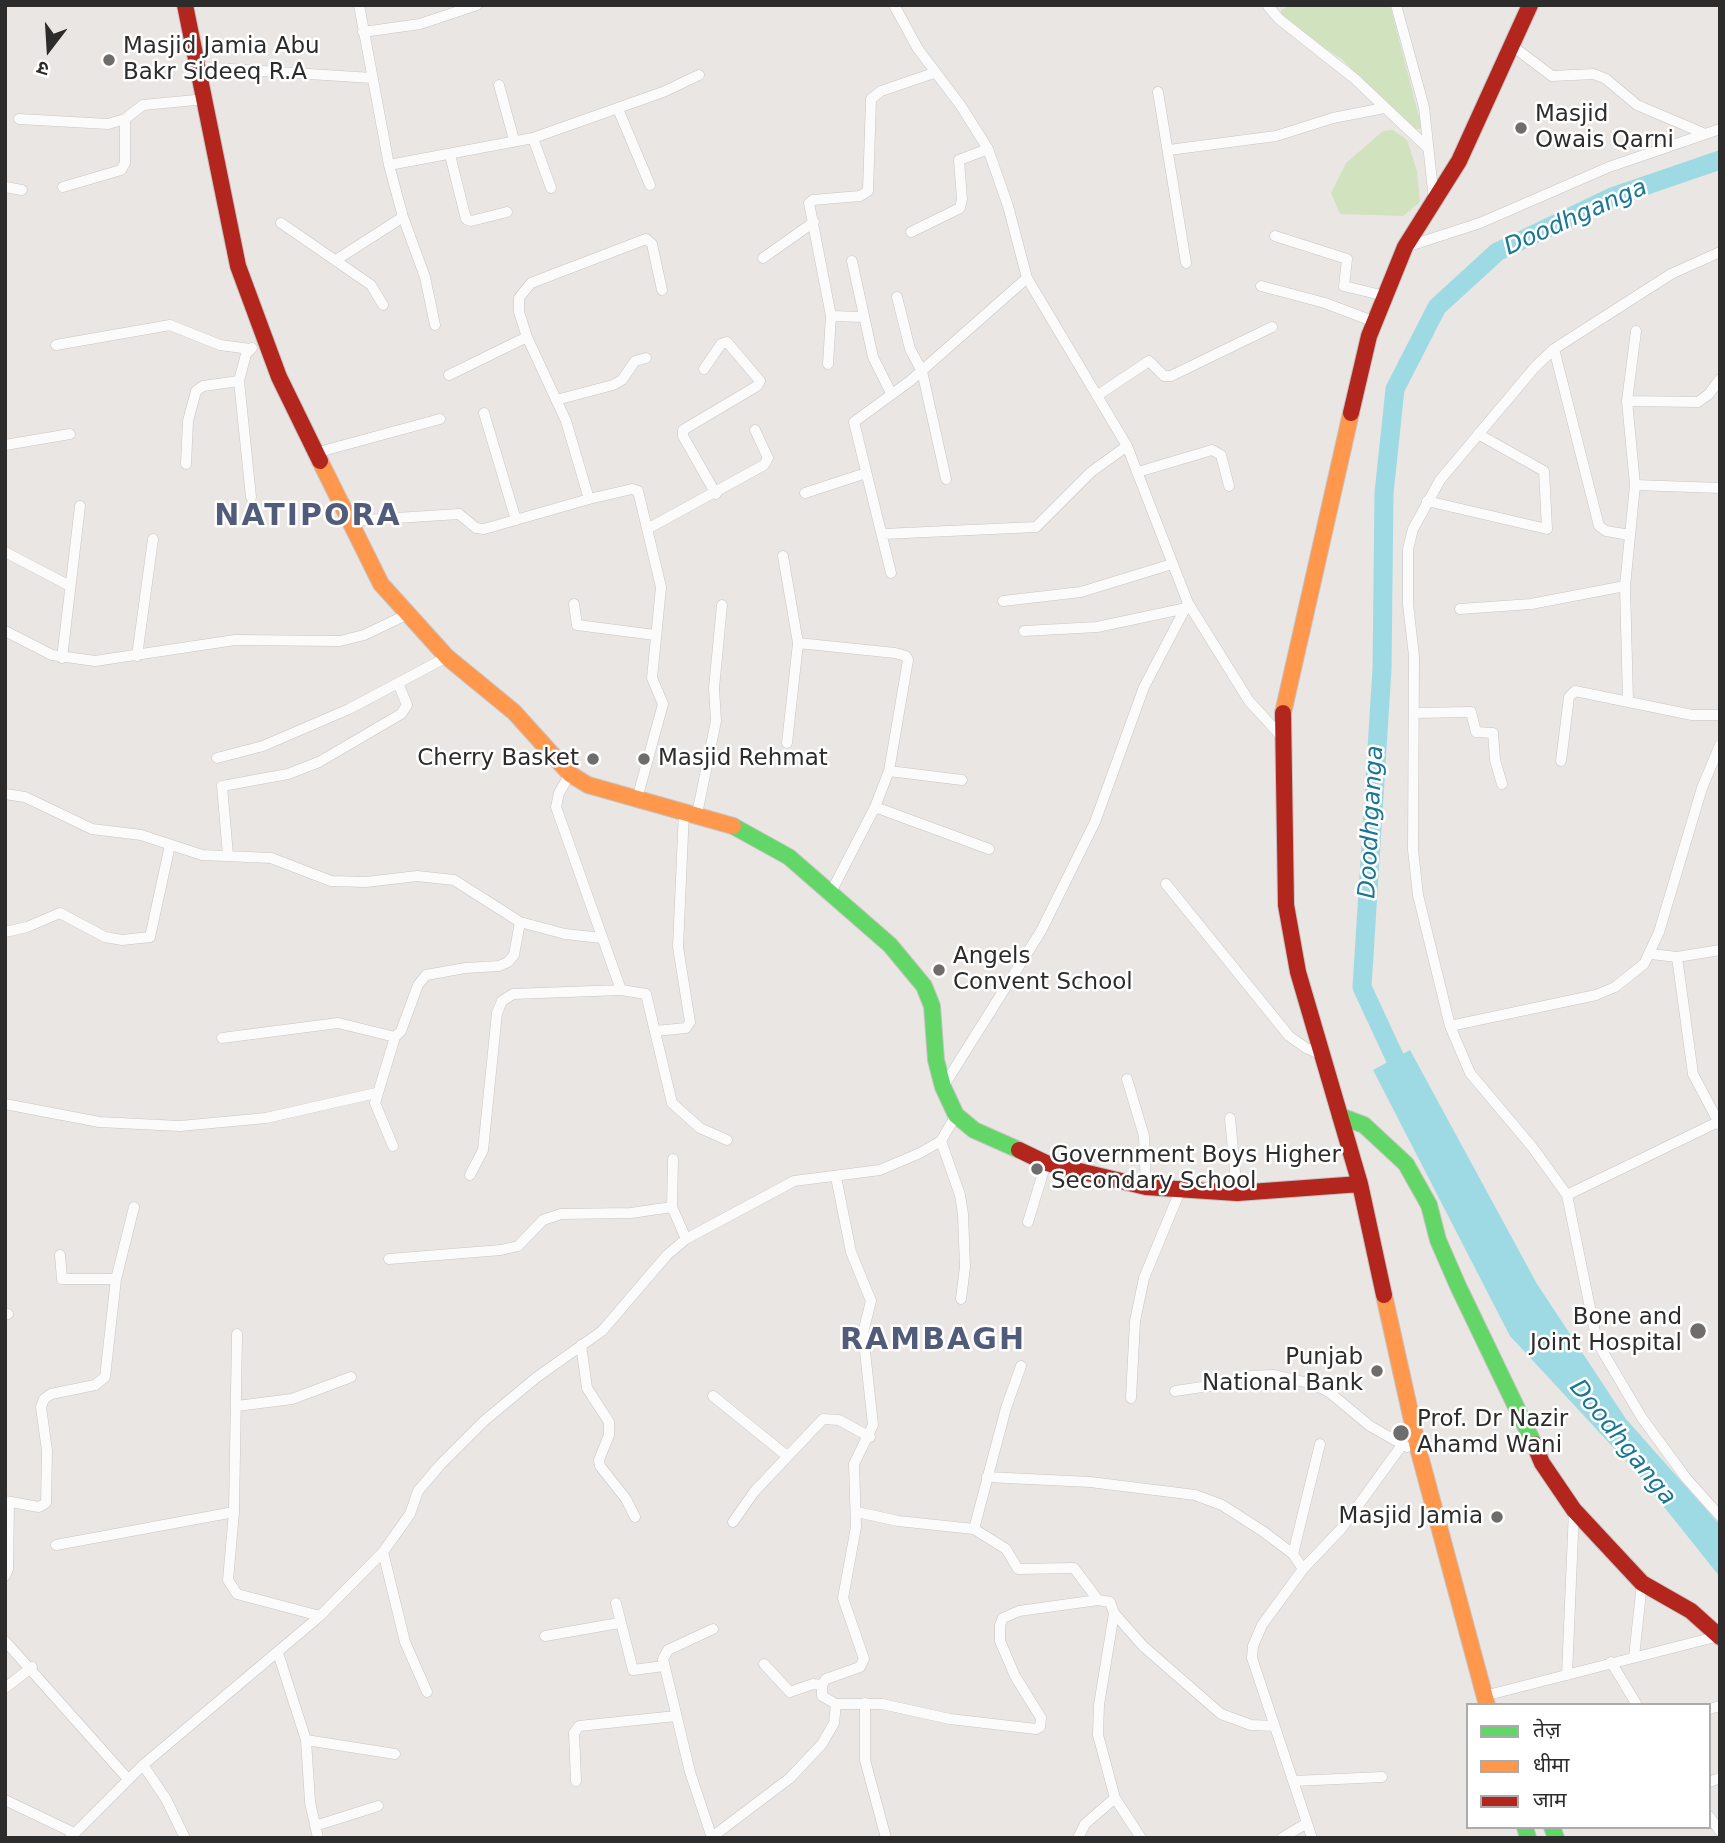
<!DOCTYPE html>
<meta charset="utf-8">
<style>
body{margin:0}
#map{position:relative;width:1725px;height:1843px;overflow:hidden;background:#eae6e3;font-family:"DejaVu Sans","Noto Sans Devanagari",sans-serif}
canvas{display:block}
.frame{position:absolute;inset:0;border:7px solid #2c2c2c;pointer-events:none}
.legend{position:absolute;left:1466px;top:1703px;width:245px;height:126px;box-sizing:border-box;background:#fff;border:2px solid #ababab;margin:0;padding:9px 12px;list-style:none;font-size:21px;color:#2c2c2c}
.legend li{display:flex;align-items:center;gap:14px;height:35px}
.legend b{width:35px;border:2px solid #ababab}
.north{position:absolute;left:14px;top:14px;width:70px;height:70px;-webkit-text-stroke:5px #fff;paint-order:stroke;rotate:197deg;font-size:19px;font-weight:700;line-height:28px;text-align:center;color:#2c2c2c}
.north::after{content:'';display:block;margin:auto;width:24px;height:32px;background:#2c2c2c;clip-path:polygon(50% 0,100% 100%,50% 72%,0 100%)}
</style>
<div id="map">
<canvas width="1725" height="1843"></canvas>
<div class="frame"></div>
<ul class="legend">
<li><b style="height:9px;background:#63d668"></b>तेज़</li>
<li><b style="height:9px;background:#ff974d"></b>धीमा</li>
<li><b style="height:9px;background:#b3261e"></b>जाम</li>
</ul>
<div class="north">उ</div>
</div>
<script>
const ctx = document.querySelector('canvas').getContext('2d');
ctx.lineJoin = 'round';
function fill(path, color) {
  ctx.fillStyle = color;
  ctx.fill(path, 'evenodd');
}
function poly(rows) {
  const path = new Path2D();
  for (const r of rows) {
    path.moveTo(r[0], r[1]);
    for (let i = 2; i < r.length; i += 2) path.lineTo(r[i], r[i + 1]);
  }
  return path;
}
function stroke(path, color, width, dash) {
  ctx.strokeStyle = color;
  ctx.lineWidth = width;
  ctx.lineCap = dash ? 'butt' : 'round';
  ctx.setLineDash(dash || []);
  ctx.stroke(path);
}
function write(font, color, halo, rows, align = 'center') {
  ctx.font = font + ' "DejaVu Sans",sans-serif';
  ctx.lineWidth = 5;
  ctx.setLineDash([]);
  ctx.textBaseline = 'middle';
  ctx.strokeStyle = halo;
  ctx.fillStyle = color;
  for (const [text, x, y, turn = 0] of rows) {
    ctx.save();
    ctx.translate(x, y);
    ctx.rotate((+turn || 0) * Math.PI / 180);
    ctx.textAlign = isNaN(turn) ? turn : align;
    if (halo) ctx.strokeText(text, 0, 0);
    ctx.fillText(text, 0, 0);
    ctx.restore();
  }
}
fill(poly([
 [1291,5,1390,5,1422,128,1413,130,1393,114,1343,60,1281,20,1281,10],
 [1393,130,1407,140,1417,171,1420,202,1403,216,1340,214,1331,193,1346,163,1383,131]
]), '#d1e2bf');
fill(poly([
 [1410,1050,1537,1284,1626,1419,1720,1525,1720,1577,1637,1473,1510,1336,1373,1070]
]), '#9edae4');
stroke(poly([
 [1406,1082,1362,987,1382,669,1384,493,1395,389,1437,307,1497,252,1612,197,1720,160]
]), '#9edae4', 19);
const street = poly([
 [359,5,389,165,403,217,425,277,435,325],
 [894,5,918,49,961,106,988,149,1008,206,1027,278,1127,446,1188,603,1249,701,1282,737],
 [1396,5,1424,107,1434,200],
 [1268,6,1279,19,1355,79,1428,148],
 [363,32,420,24,477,5],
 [1511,45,1552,76,1594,74,1606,79,1637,105,1703,133],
 [199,67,372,78],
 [499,85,514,140],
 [1158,92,1186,263],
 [618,109,650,185],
 [19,119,108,124,125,119,143,105,206,99],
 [533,138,551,188],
 [1169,150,1276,136,1333,118,1384,108],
 [450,155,466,219,471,221,507,212],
 [389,165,533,138,663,92,699,75],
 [5,187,22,190],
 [63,187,121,170,125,163,125,119],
 [281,223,371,285,383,305],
 [911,232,960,208,962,199,959,160,988,149],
 [1275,236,1347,259,1344,286,1385,296],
 [1406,247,1480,223,1609,167,1720,129],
 [1720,252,1671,274,1554,349,1535,367,1440,480,1413,529,1408,549,1408,604,1414,656,1413,850,1418,895,1450,1026,1470,1073,1533,1148,1567,1195,1597,1342,1642,1418,1686,1478,1720,1516],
 [763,258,814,222],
 [336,260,403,217],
 [852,261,873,357,891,393],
 [1261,286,1325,303,1375,322],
 [897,297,910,349,922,371,946,479],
 [831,316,863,317],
 [56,345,170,325,220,345,250,349],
 [1554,349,1599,526,1606,531,1630,535],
 [828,364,831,316,809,203,813,200,860,196,868,191,871,99,881,91,934,73],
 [704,369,721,344,727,342,760,381,757,386,683,430,683,436,716,494],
 [449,375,527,337],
 [1098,395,1149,361,1164,376,1171,376,1272,327],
 [556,400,613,385,622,380,635,361,646,358],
 [1627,401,1698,402,1709,394,1720,379],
 [484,413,516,520],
 [5,445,70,434],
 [315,453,440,419],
 [186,464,188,421,196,391,203,386,239,381],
 [1138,472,1212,450,1221,455,1229,486],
 [1635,485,1720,488],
 [805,493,866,473],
 [251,497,239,381,246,354,252,348],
 [589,499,566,421,527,337,519,312,519,298,531,283,646,239,652,244,662,290],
 [1427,501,1547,529,1544,471,1478,434],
 [349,521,459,514,476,528,484,529,589,499,632,489,638,491,661,587,652,678,663,704,637,799],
 [649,528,764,465,768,458,755,430],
 [883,534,1036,527,1091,472,1127,446],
 [5,552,70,586],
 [783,556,798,643,895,653,906,656,908,660,889,771,875,807,830,894],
 [891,573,854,422,910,381,1027,278],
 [1003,601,1081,592,1172,564],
 [574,604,577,625,655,635],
 [1460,609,1531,604,1625,586],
 [5,631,52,655,95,661,235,640,340,641,364,635,406,615],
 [1024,631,1097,627,1182,609],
 [137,656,153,539],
 [62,658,80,506],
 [1628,700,1625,586,1635,485,1627,401,1636,331],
 [1414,713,1471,712,1476,732,1493,733,1495,760,1502,784],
 [787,743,798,643],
 [217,758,263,746,349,709,447,657],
 [1561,761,1569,697,1575,691,1692,715,1720,715],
 [889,771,962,780],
 [570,774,559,793,556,807,621,990],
 [5,794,25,797,92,829,141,835,202,855,271,858,331,881,366,882,417,876,454,880,520,922,565,934,602,938],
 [875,807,989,849],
 [697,814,716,721,714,688,722,605],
 [228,855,222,786,288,774,319,762,401,714,407,705,398,683],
 [1166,884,1289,1036,1306,1048,1322,1055],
 [5,932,27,927,60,913,105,937,122,940,150,937,170,845],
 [1651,954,1677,957,1693,1074,1720,1125],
 [1677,957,1720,950],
 [1450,1026,1596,995,1615,987,1644,964,1659,932,1702,788,1720,745],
 [655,1031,686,1028,690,1022,678,947,684,811],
 [222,1038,338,1023,395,1037,401,1031,418,985,426,975,465,968,499,966,508,962,514,955,520,922],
 [1127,1079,1144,1136,1146,1187],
 [943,1087,1041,931,1095,822,1144,687,1188,603],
 [5,1104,99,1122,180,1126,266,1118,376,1093],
 [1230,1118,1237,1193],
 [941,1141,960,1195,963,1214,965,1267,961,1299],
 [393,1146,375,1103,395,1037],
 [673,1159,672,1207,686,1239],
 [470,1175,483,1150,497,1013,502,1001,513,994,621,990,646,994,672,1103,700,1128,727,1140],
 [836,1177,851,1252,871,1301,863,1333,873,1425,854,1464,856,1527,843,1598,864,1659,860,1667,826,1679,822,1685,822,1696,836,1704,882,1704,950,1719,1036,1729,1040,1727,1041,1718,1015,1676,1000,1641,1000,1625,1003,1618,1019,1611,1098,1600,1110,1602,1114,1613,1099,1705,1098,1735,1115,1798,1141,1838],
 [1567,1195,1720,1121],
 [1028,1222,1046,1163],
 [60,1255,62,1279,116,1279],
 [389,1259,501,1250,518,1246,543,1220,561,1214,631,1213,672,1207],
 [5,1315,8,1314],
 [237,1334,234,1512,228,1580,237,1594,320,1616],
 [581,1345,587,1388,609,1422,609,1435,599,1460,600,1466,626,1499,635,1517],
 [1175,1391,1223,1384,1243,1376,1274,1375,1313,1384,1329,1392,1370,1426,1407,1447],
 [713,1396,787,1456],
 [1131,1398,1135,1321,1144,1278,1180,1191],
 [237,1406,292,1399,351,1377],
 [987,1477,1090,1482,1195,1495,1222,1505,1264,1532,1293,1554,1303,1569],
 [5,1501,39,1507,46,1503,47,1451,41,1407,44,1399,51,1394,95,1385,105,1377,116,1279,134,1207],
 [857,1512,898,1521,974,1529,1006,1549,1018,1569,1074,1568,1098,1600],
 [733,1522,754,1492,823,1419,839,1420,870,1437],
 [974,1529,1006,1408,1021,1366],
 [56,1545,234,1512],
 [383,1552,405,1642,427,1692],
 [1293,1554,1320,1444],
 [5,1576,8,1569,9,1502],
 [616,1603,633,1670,664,1666],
 [1114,1613,1143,1646,1221,1714,1251,1725,1274,1726],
 [545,1636,619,1623],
 [5,1641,128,1779],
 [278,1653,306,1740,310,1802,318,1838],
 [1634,1657,1642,1583],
 [1611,1662,1637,1705],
 [764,1664,790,1692,813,1684,822,1685],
 [1567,1675,1574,1510],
 [5,1688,32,1667],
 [1484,1696,1719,1636],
 [865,1703,865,1760,886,1838],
 [1709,1709,1720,1706],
 [306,1740,395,1754],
 [143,1765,166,1799,185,1838],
 [576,1781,574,1733,579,1726,676,1716],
 [1294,1781,1382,1777],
 [1709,1782,1720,1778],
 [5,1800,74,1833],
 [1709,1816,1720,1831],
 [315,1826,378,1806],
 [712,1837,790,1778,822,1744,834,1723,836,1704],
 [70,1838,143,1765,320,1616,383,1552,410,1514,418,1491,440,1465,484,1421,537,1377,602,1331,667,1255,686,1239,794,1181,880,1170,920,1153,941,1141,956,1115],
 [712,1838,690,1772,663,1659,668,1650,713,1629],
 [1078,1838,1085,1824,1115,1798],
 [1282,1838,1307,1823],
 [1312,1838,1252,1658,1253,1646,1262,1625,1303,1569,1341,1529,1402,1445]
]);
const fast = poly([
 [733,826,789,857,890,945,924,986,932,1006,936,1060,943,1087,956,1115,974,1130,1019,1150],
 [1340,1116,1364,1125,1406,1164,1429,1205,1438,1240,1458,1286,1534,1444],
 [1525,1827,1528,1838],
 [1552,1827,1556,1838]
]);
const slow = poly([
 [320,461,381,584,447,657,514,712,570,774,588,785,733,826],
 [1283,713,1351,413],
 [1384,1295,1419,1452,1487,1705]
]);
const jam = poly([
 [185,5,238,266,279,377,320,461],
 [1351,413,1369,336,1405,247,1459,161,1530,5],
 [1283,713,1286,905,1298,972,1360,1184,1384,1295],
 [1019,1150,1046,1163,1146,1187,1237,1193,1360,1184],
 [1534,1444,1542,1463,1574,1510,1642,1583,1691,1611,1720,1637]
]);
stroke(street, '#c6c5c5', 11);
stroke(fast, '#c6c4c2', 18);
stroke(slow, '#c6c4c2', 18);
stroke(jam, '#c6c4c2', 18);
stroke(street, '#fcfbfb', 10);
stroke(fast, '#63d668', 16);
stroke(slow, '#ff974d', 16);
stroke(jam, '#b3261e', 16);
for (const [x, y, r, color] of [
 [109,60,7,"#6e6d6c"],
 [1521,128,7,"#6e6d6c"],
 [593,759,7,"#6e6d6c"],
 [644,759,7,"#6e6d6c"],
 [939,970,7,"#6e6d6c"],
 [1037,1169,7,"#6e6d6c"],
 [1698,1331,9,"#6e6d6c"],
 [1377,1371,7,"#6e6d6c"],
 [1401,1433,9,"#6e6d6c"],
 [1497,1517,7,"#6e6d6c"]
]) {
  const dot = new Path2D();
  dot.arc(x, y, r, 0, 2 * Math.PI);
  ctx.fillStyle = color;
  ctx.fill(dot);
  stroke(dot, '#fff', 2.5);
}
write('23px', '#2c2c2c', '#fff', [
 ["Masjid Jamia Abu",123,47],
 ["Bakr Sideeq R.A",123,73],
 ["Masjid",1535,115],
 ["Owais Qarni",1535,141],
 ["Cherry Basket",579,759,"right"],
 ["Masjid Rehmat",658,759],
 ["Angels",953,957],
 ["Convent School",953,983],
 ["Government Boys Higher",1051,1156],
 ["Secondary School",1051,1182],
 ["Bone and",1682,1318,"right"],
 ["Joint Hospital",1682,1344,"right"],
 ["Punjab",1363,1358,"right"],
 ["National Bank",1363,1384,"right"],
 ["Prof. Dr Nazir",1417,1420],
 ["Ahamd Wani",1417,1446],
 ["Masjid Jamia",1483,1517,"right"]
], 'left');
write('italic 24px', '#197794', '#fff', [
 ["Doodhganga",1576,218,-24],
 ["Doodhganga",1372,822,-87],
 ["Doodhganga",1622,1443,51]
]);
ctx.letterSpacing = '2px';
write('bold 30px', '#505c7a', '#fff', [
 ["NATIPORA",308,517],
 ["RAMBAGH",933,1341]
]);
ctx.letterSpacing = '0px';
</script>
